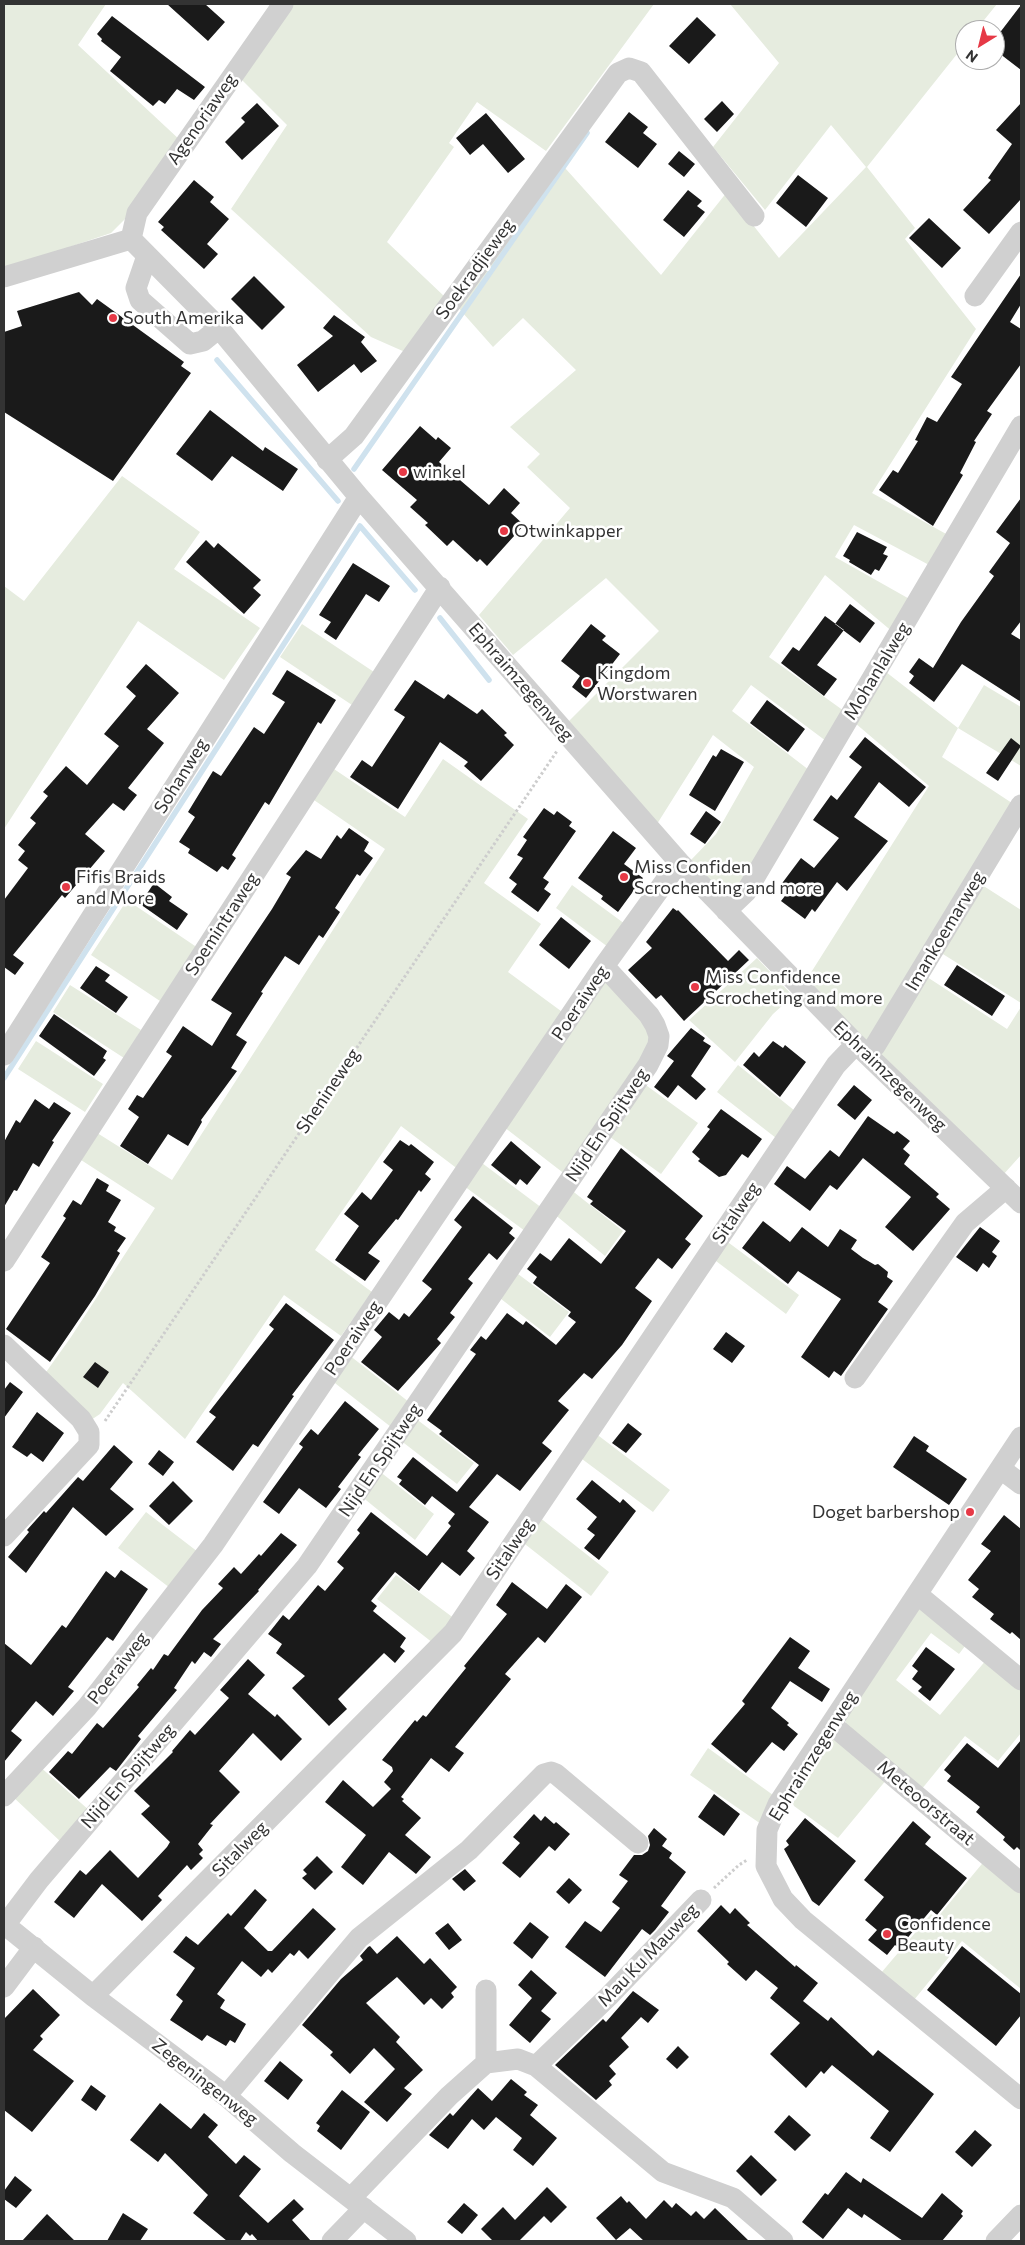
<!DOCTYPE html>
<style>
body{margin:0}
#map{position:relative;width:1025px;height:2245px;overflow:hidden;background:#fff;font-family:Commissioner,sans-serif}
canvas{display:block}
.frame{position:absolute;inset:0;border:5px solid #333;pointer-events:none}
.north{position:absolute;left:955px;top:20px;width:50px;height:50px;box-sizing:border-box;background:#fff;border:1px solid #adadad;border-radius:50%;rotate:216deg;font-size:14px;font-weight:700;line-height:20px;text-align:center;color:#333}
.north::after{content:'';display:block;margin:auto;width:18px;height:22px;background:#e63946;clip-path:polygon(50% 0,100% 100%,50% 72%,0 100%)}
</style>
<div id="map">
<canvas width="1025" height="2245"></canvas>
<div class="frame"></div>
<div class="north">N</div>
</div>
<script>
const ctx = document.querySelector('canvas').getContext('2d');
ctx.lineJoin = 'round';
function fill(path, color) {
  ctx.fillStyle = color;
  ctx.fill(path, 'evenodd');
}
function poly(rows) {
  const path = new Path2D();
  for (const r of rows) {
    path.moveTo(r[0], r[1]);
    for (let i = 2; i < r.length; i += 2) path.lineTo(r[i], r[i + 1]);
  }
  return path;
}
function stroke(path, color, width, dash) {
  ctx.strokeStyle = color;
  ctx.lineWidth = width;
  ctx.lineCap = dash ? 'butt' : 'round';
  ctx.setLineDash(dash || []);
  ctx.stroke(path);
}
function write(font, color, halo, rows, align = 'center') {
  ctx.font = font + ' Commissioner,sans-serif';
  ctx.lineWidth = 5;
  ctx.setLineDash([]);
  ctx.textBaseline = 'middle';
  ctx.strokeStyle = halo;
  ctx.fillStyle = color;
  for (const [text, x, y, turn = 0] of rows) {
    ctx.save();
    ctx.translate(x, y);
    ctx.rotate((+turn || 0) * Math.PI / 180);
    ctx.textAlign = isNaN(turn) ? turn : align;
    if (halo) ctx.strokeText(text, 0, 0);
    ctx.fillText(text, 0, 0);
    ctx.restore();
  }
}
fill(poly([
 [4,4,106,4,78,45,181,141,125,219,111,233,4,269],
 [291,4,654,4,546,151,477,102,449,143,454,147,387,242,445,297,405,352,371,337,231,209,287,125,241,79],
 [730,4,997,4,976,30,965,30,965,44,867,167,915,228,905,239,976,329,872,493,948,535,931,566,854,525,835,557,913,601,894,633,825,575,769,657,844,711,826,741,751,685,732,711,809,770,739,889,731,895,723,895,690,861,716,834,754,767,713,735,657,824,569,721,659,631,606,578,513,655,479,615,570,508,527,467,540,454,510,427,576,370,523,318,493,347,454,303,557,159,661,275,727,192,779,258,866,167,831,125,765,210,713,147,779,63],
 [122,476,200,532,174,569,260,628,224,680,138,621,4,829,4,586,24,601],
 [302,624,377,674,355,707,280,657],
 [886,672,958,728,984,685,1021,707,1021,766,958,728,942,757,1015,805,867,1041,805,982,929,786,855,723],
 [443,759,528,819,484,883,541,924,508,972,565,1014,459,1170,401,1126,315,1250,372,1292,341,1336,284,1295,185,1439,123,1383,100,1414,91,1420,44,1375,71,1337,155,1208,78,1158,94,1131,172,1180,385,849,311,798,331,767,405,817],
 [979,883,1021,910,1021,1003,938,951],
 [572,885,625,924,608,947,556,908],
 [127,900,198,948,163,1003,91,955],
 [757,958,793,996,773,1014,735,1062,689,1020],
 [924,975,1007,1029,1021,1007,1021,1155,1003,1175,883,1059,880,1051],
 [603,980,633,1004,653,1042,566,1175,504,1127],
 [70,985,141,1030,124,1058,53,1012],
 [36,1041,103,1084,85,1112,18,1069],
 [738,1065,795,1111,776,1138,717,1092],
 [643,1083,698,1123,661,1174,606,1134],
 [482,1163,542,1208,525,1231,464,1186],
 [570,1189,623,1231,605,1256,553,1213],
 [725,1240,799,1295,786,1314,712,1258],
 [514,1271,569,1312,550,1337,496,1295],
 [349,1355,409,1402,391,1427,331,1380],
 [415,1418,474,1463,457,1484,400,1440],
 [595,1433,670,1490,653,1512,578,1456],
 [379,1471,434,1514,415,1540,361,1496],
 [146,1512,198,1552,170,1588,118,1548],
 [539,1517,609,1572,591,1596,521,1541],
 [396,1575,455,1619,433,1643,377,1599],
 [919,1608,968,1642,959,1654,931,1633,896,1680,940,1715,987,1659,1021,1687,1021,1733,998,1761,965,1736,921,1790,846,1725,845,1718],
 [833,1739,887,1779,838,1838,794,1806,792,1801],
 [708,1748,773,1795,761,1824,690,1775],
 [38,1765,90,1811,61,1842,11,1795],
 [986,1859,1021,1889,1021,1989,962,1941,914,2000,881,1973,931,1914,937,1918]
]), '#e6ecdf');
stroke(poly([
 [217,360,338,501],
 [354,469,587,133],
 [440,618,489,680],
 [4,1078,360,526,415,590]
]), '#cfe2ee', 5.5);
fill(poly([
 [167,4,205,4,225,22,208,41],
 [1021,5,1021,70,995,50,995,39],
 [112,16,205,87,194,100,177,89,165,104,159,100,153,106,110,71,121,57,101,41,102,39,97,34],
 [697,17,716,35,689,64,669,46],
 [722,101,734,114,717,132,704,119],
 [257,103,279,126,242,160,225,142,245,122,241,118],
 [1021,103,1021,199,989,234,963,210,991,180,988,178,1012,144,996,130],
 [629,112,648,127,643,133,657,144,638,168,605,142],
 [486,113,525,159,508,173,483,144,470,155,456,138],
 [679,151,695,164,684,177,668,164],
 [798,175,828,198,806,227,776,203],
 [194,180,214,197,210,202,229,219,207,244,218,254,204,269,161,230,164,227,158,222],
 [688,190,702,201,697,206,705,212,684,237,663,220],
 [929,218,961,248,942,268,909,238],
 [1021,274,1021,304,1010,322,1021,329,1021,364,987,411,992,414,974,441,976,442,960,473,963,475,933,526,879,490,893,470,898,473,918,441,915,440,927,417,937,422,962,384,951,377],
 [254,276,285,307,262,330,231,299],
 [79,292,92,305,97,299,184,362,181,366,191,373,113,481,4,412,4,332,22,326,17,311],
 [334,315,365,337,361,342,377,361,361,373,354,364,318,392,297,365,333,336,323,328],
 [210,410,263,451,265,447,298,469,283,491,232,456,212,481,176,454],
 [420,426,436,440,438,437,451,448,439,462,489,505,504,488,520,503,511,513,524,525,487,566,480,559,477,562,453,540,447,546,425,525,428,523,410,507,417,500,382,470],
 [1021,498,1021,621,1011,634,1021,640,1021,702,962,664,934,702,909,683,914,676,909,672,919,658,933,668,961,622,994,576,989,572,1010,543,996,532],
 [857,532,887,547,883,554,888,556,879,571,875,569,871,575,849,562,850,560,843,556],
 [206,540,214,548,218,543,261,580,253,588,261,595,244,614,186,562],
 [353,563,390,586,379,602,366,594,336,640,324,632,331,622,319,615],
 [850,604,875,623,860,643,835,624],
 [825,616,844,630,817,665,837,679,824,696,781,663,793,647,799,651],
 [591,624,606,636,602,640,620,654,586,698,572,687,580,676,561,661],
 [146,664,179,693,147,729,164,743,128,788,137,795,124,811,113,803,85,834,105,851,65,898,62,895,13,955,24,963,15,975,4,967,4,900,28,868,18,860,25,851,18,845,36,823,30,818,48,796,43,792,66,766,87,785,119,746,104,734,136,696,126,687],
 [287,670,336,700,321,724,318,722,269,805,265,802,232,855,236,858,228,870,222,866,217,872,188,853,190,849,179,842,195,817,188,812,213,771,221,776,254,727,264,734,285,702,272,694],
 [415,680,444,699,448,694,477,714,482,709,507,733,504,735,514,745,481,781,464,766,468,762,440,742,398,809,350,777,362,760,372,767,405,717,394,710],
 [767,700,805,729,788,752,750,723],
 [865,737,926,787,909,807,879,782,854,817,888,841,847,891,837,882,815,912,812,909,805,919,781,901,788,892,780,886,801,858,814,868,839,838,813,820,831,795,837,800,862,767,849,757],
 [1011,738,1021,746,998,781,986,773],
 [721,749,744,762,715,811,689,795,713,755,716,757],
 [544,808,554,815,557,811,572,822,569,826,576,831,543,878,549,882,544,889,551,894,538,912,511,892,517,884,509,878,523,858,517,855,527,840,523,837],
 [706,811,721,822,705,844,690,834],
 [349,828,369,842,364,851,373,858,360,876,357,874,335,908,340,912,323,938,319,935,299,965,285,956,261,992,263,993,236,1035,247,1042,231,1068,237,1071,201,1120,202,1122,188,1146,168,1134,148,1164,120,1146,139,1117,128,1109,137,1095,143,1098,172,1056,166,1052,183,1026,212,1046,232,1013,211,1000,272,909,291,877,286,874,306,850,321,859,337,835,341,839],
 [613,831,636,848,624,864,643,878,618,912,601,899,603,896,578,878],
 [154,883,172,897,169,901,188,914,177,930,140,904],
 [673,908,677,911,678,910,728,961,739,950,749,960,684,1021,661,995,656,999,628,970,652,948,646,942],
 [561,917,591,941,569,969,539,945],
 [957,965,1005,996,992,1016,944,985],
 [96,966,110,975,105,981,128,997,116,1013,80,988],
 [54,1014,107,1051,103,1058,106,1060,94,1076,39,1036],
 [691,1028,705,1038,703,1041,711,1046,691,1076,706,1089,696,1100,678,1085,668,1098,654,1087,674,1061,667,1056],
 [773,1041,783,1048,785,1045,806,1062,780,1097,743,1065,754,1052,759,1057],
 [854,1085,872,1100,855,1120,837,1105],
 [35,1099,49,1109,54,1102,71,1113,52,1141,54,1142,39,1167,33,1163,17,1191,14,1190,4,1207,4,1142,16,1120,20,1123],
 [721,1109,762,1139,748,1158,742,1154,726,1175,719,1177,698,1161,700,1159,692,1152,710,1129,707,1127],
 [868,1116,894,1134,897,1131,910,1141,903,1149,910,1155,904,1164,939,1194,936,1197,950,1209,913,1251,885,1227,911,1197,863,1158,837,1190,830,1185,810,1211,774,1184,787,1166,805,1179,830,1150,839,1157],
 [400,1140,409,1146,411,1144,434,1162,425,1174,431,1179,421,1192,419,1190,398,1220,396,1219,368,1253,380,1261,365,1281,335,1260,359,1226,344,1214,362,1192,371,1200,393,1170,383,1162],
 [511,1141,541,1167,527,1185,520,1179,516,1185,491,1165],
 [621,1148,703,1216,685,1239,691,1244,672,1269,658,1258,635,1288,652,1301,622,1345,592,1379,584,1373,558,1401,569,1410,542,1443,552,1451,520,1491,497,1474,469,1507,489,1522,467,1551,475,1558,460,1576,442,1562,419,1591,395,1572,371,1601,377,1606,373,1611,406,1638,400,1647,405,1651,395,1663,384,1653,338,1699,347,1709,329,1726,292,1688,305,1676,276,1653,282,1644,268,1634,283,1615,289,1620,318,1585,325,1591,344,1568,337,1562,360,1533,357,1530,371,1512,427,1556,451,1526,448,1523,455,1514,432,1496,425,1505,399,1484,402,1480,397,1477,413,1457,457,1492,479,1465,439,1434,442,1431,427,1420,476,1354,470,1350,481,1336,486,1340,507,1313,523,1325,526,1321,556,1345,576,1322,568,1316,571,1312,533,1283,537,1277,527,1269,540,1253,551,1261,569,1238,601,1264,626,1231,590,1204,593,1201,587,1197],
 [97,1178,109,1185,106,1191,121,1200,108,1222,116,1227,114,1231,126,1238,117,1251,120,1253,95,1296,50,1362,6,1329,50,1263,41,1257,66,1218,63,1216,73,1200,81,1205],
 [473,1196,513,1228,509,1233,515,1238,497,1260,489,1253,468,1279,473,1283,450,1313,455,1317,437,1339,441,1343,398,1391,361,1362,382,1337,374,1330,389,1312,399,1320,404,1313,409,1317,432,1289,422,1281,462,1227,454,1220],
 [763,1221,790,1242,802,1227,828,1247,840,1229,857,1240,851,1249,863,1258,875,1265,878,1264,888,1272,887,1277,893,1281,878,1302,888,1309,841,1376,834,1371,829,1378,801,1357,841,1299,798,1271,788,1284,742,1248],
 [980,1227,1000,1241,992,1252,997,1256,989,1268,983,1263,977,1272,956,1257],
 [286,1303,334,1340,292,1395,294,1396,258,1447,253,1444,233,1471,196,1442,216,1417,209,1412,274,1329,269,1325],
 [726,1332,745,1346,732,1363,713,1349],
 [95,1362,109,1372,98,1388,83,1377],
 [10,1382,23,1392,4,1418,4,1390],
 [345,1401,379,1429,358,1455,361,1457,338,1487,341,1489,326,1508,299,1488,279,1514,263,1502,303,1447,299,1444,311,1429,318,1435],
 [37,1412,64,1433,43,1462,31,1453,27,1457,12,1447],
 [628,1423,642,1434,626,1453,612,1443],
 [914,1436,929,1446,926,1451,967,1479,949,1505,893,1467],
 [114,1445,133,1462,110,1489,134,1509,106,1536,73,1507,26,1573,8,1557,29,1532,27,1530,44,1511,46,1513,78,1477,83,1481],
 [159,1450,174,1462,163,1476,148,1464],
 [592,1480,620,1503,623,1499,636,1511,599,1560,584,1548,595,1535,587,1529,597,1517,576,1499],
 [173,1481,193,1501,169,1525,149,1506],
 [1004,1515,1021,1529,1021,1640,1012,1632,1010,1634,990,1619,994,1614,972,1597,979,1589,968,1580,991,1551,981,1544],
 [281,1533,297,1545,258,1590,259,1591,213,1639,221,1644,211,1657,204,1652,195,1664,192,1661,174,1688,177,1690,138,1736,141,1739,116,1771,110,1767,79,1799,49,1772,68,1751,72,1754,97,1723,103,1728,139,1687,137,1685,151,1668,153,1670,164,1654,168,1656,202,1610,223,1588,218,1584,234,1567,241,1574,259,1554,261,1556],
 [121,1570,148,1589,113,1641,107,1637,68,1687,74,1691,53,1716,36,1701,11,1731,22,1740,4,1762,4,1643,31,1665,62,1625,66,1628,106,1571,115,1578],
 [512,1582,547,1609,566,1584,582,1597,545,1643,538,1637,505,1674,511,1679,455,1747,464,1753,449,1772,431,1758,401,1797,404,1799,402,1801,421,1818,405,1835,431,1857,416,1874,389,1852,363,1885,341,1867,366,1835,325,1802,343,1780,373,1807,391,1789,384,1782,393,1771,392,1767,382,1760,415,1720,417,1722,423,1715,426,1717,466,1668,464,1666,507,1614,496,1605],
 [790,1637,810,1651,798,1668,830,1689,822,1702,790,1681,771,1708,789,1723,787,1725,798,1734,784,1751,772,1742,746,1773,711,1744,745,1704,742,1701],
 [926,1647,955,1669,930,1701,918,1691,922,1687,912,1679,918,1671,912,1666],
 [248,1659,265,1675,248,1694,275,1717,277,1714,302,1739,281,1761,253,1733,219,1771,240,1792,210,1824,213,1825,198,1844,203,1850,199,1854,203,1858,191,1870,187,1865,158,1896,162,1900,142,1921,102,1884,74,1918,54,1902,80,1870,86,1875,110,1850,138,1878,167,1847,170,1842,141,1814,150,1806,134,1791,173,1752,172,1751,190,1730,195,1735,229,1698,220,1690],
 [1021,1740,1021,1851,1017,1847,1014,1850,1003,1840,1005,1837,976,1812,980,1807,947,1781,951,1776,944,1770,967,1743,998,1768],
 [714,1794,740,1814,724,1836,698,1817],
 [534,1814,541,1821,545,1816,554,1824,556,1822,570,1834,555,1851,549,1846,520,1878,502,1863,520,1843,513,1837],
 [805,1818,856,1861,819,1906,812,1901,784,1849,789,1845,786,1841],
 [913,1821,931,1837,925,1844,967,1878,937,1915,931,1910,899,1948,895,1945,887,1955,868,1940,877,1930,865,1920,884,1897,864,1880],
 [654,1828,667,1839,662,1846,672,1853,669,1858,686,1872,661,1906,669,1912,655,1930,650,1935,642,1929,605,1977,565,1947,585,1921,601,1932,620,1908,612,1902,628,1881,619,1875,634,1855,642,1855,648,1851,650,1845,648,1836],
 [317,1856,333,1872,315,1890,302,1878,307,1874,303,1870],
 [465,1869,476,1881,464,1891,452,1879],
 [569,1878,582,1890,569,1904,556,1892],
 [255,1889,267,1900,244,1928,268,1951,272,1951,313,1908,336,1929,308,1959,299,1950,294,1956,290,1953,272,1973,268,1969,261,1977,242,1961,217,1994,225,2000,220,2008,246,2024,235,2043,230,2040,226,2046,207,2035,202,2041,170,2020,183,2001,176,1995,195,1968,173,1952,186,1936,198,1945,228,1913,231,1916],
 [721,1905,730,1914,735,1908,750,1923,747,1925,795,1967,796,1965,818,1983,803,2001,828,2021,831,2017,873,2056,878,2050,934,2094,890,2152,870,2138,889,2111,832,2065,824,2074,821,2071,806,2088,770,2054,800,2023,770,1998,778,1988,756,1970,746,1981,727,1964,729,1962,697,1931],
 [530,1922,549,1937,532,1959,513,1943],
 [448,1923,462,1940,449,1950,435,1933],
 [397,1936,424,1964,430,1958,457,1987,451,1993,454,1997,442,2009,431,1998,424,2005,397,1977,366,2003,400,2037,396,2042,423,2070,404,2088,412,2094,387,2122,364,2102,395,2069,374,2048,350,2074,330,2055,333,2052,302,2025,341,1979,363,1960,360,1956,368,1947,370,1946,377,1954],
 [962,1946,1021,1994,1021,2015,996,2046,927,1990],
 [531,1970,557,1993,541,2011,551,2019,530,2043,509,2025,532,1998,518,1985],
 [33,1989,60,2015,40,2036,43,2039,33,2050,74,2081,32,2132,4,2110,4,2019],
 [633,1991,659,2010,648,2023,641,2017,621,2038,629,2047,609,2066,616,2074,609,2081,612,2085,596,2100,555,2065,603,2019,606,2022],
 [678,2046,689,2057,677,2069,666,2059],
 [280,2061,303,2080,288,2100,264,2081],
 [511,2079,527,2092,524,2095,538,2105,530,2115,557,2138,533,2166,513,2150,522,2138,496,2117,484,2130,472,2119,448,2149,429,2135,450,2113,453,2116,478,2088,492,2101],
 [91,2085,106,2096,96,2111,81,2100],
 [342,2090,370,2112,341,2150,317,2131,320,2126,316,2123],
 [160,2103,191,2129,204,2113,218,2125,208,2137,236,2164,244,2155,261,2169,239,2196,268,2223,294,2199,304,2209,292,2220,311,2241,258,2241,252,2234,250,2236,246,2232,240,2241,227,2241,193,2213,208,2195,165,2153,158,2162,130,2140],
 [789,2115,811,2135,795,2151,774,2132],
 [975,2130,992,2145,972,2167,955,2152],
 [751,2155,777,2180,761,2196,736,2171],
 [846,2172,861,2183,863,2178,922,2218,942,2193,963,2211,961,2214,963,2216,942,2241,903,2241,864,2214,862,2218,848,2208,823,2239,802,2222,825,2193,828,2195],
 [15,2176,32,2190,16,2208,4,2199,4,2191],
 [547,2187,567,2207,551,2223,544,2216,519,2241,493,2241,481,2229,503,2207,515,2220],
 [621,2196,627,2203,629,2201,646,2219,664,2200,672,2208,676,2203,691,2216,696,2211,704,2219,715,2208,749,2241,644,2241,630,2228,616,2240,596,2218],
 [464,2203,478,2215,462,2234,447,2222],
 [123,2213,148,2229,140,2241,107,2241],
 [47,2214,75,2241,22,2241]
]), '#1a1a1a');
stroke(poly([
 [105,1421,557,751],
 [714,1888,739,1865,747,1860]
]), '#cdcdcd', 3, [2.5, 2.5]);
stroke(poly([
 [131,239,137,213,283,4],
 [147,256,136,288,140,300,190,344,203,341,219,328],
 [4,277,131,239,219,328,359,497,679,862,856,1044,1021,1203],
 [975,296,1021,232],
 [327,460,354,436,618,73,629,68,641,72,754,216],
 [726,911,746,892,1021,426],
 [866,1053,875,1046,1021,805],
 [4,1055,359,497],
 [4,1261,440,587],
 [4,1345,81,1419,89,1432,89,1445,4,1536],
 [855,1378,965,1223,1006,1188],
 [1021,1437,778,1804,767,1830,766,1866,783,1899,803,1920,1021,2099],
 [1001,1469,1021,1484],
 [917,1594,1021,1680],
 [831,1724,1021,1883],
 [4,1796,87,1707,213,1545,604,966,679,862],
 [4,1924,93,1996,226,2096,292,2153,406,2241],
 [5,1925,39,1880,307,1566,648,1065,658,1045,659,1036,655,1025,649,1015,604,966],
 [4,1987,34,1947],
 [486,1990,486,2063,518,2059,536,2066,663,2172,733,2198,783,2241],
 [93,1996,453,1633,836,1065,856,1044],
 [536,2066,609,1996,701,1900],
 [226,2096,359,1938,469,1850,544,1774,551,1772,556,1774,638,1843],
 [351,2198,449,2096,486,2063],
 [332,2241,364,2208],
 [996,2241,1021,2215]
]), '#d0d0d0', 21);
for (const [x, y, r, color] of [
 [113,318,5,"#e63946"],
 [403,472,5,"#e63946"],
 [504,531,5,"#e63946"],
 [587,683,5,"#e63946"],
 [624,877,5,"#e63946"],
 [66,887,5,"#e63946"],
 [695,987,5,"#e63946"],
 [970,1512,5,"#e63946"],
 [887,1934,5,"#e63946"]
]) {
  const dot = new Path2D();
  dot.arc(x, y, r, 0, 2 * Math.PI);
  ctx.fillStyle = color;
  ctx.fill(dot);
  stroke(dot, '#fff', 2);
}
write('18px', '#333', '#fff', [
 ["Agenoriaweg",202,119,-55],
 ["Soekradjieweg",475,269,-54],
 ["Mohanlalweg",877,671,-59],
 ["Ephraimzegenweg",521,682,49],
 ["Sohanweg",181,776,-58],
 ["Soemintraweg",222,924,-57],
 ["Imankoemarweg",945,931,-59],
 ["Poeraiweg",580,1003,-56],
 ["Ephraimzegenweg",890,1076,44],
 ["Shenineweg",328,1091,-56],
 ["Nijd En Spijtweg",607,1125,-56],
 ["Sitalweg",736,1213,-56],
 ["Poeraiweg",353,1338,-56],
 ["Nijd En Spijtweg",380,1460,-56],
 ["Sitalweg",510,1549,-56],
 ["Poeraiweg",118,1668,-52],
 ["Ephraimzegenweg",813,1756,-58],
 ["Nijd En Spijtweg",128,1776,-49],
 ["Meteoorstraat",926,1803,40],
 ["Sitalweg",240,1849,-45],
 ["Mau Ku Mauweg",648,1955,-46],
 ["Zegeningenweg",205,2082,38]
]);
write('18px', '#333', '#fff', [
 ["South Amerika",123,318],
 ["winkel",413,472],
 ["Otwinkapper",514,531],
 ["Kingdom",597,673],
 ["Worstwaren",597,694],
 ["Miss Confiden",634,867],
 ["Scrochenting and more",634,888],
 ["Fifis Braids",76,877],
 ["and More",76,898],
 ["Miss Confidence",705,977],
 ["Scrocheting and more",705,998],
 ["Doget barbershop",960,1512,"right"],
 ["Confidence",897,1924],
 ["Beauty",897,1945]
], 'left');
</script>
